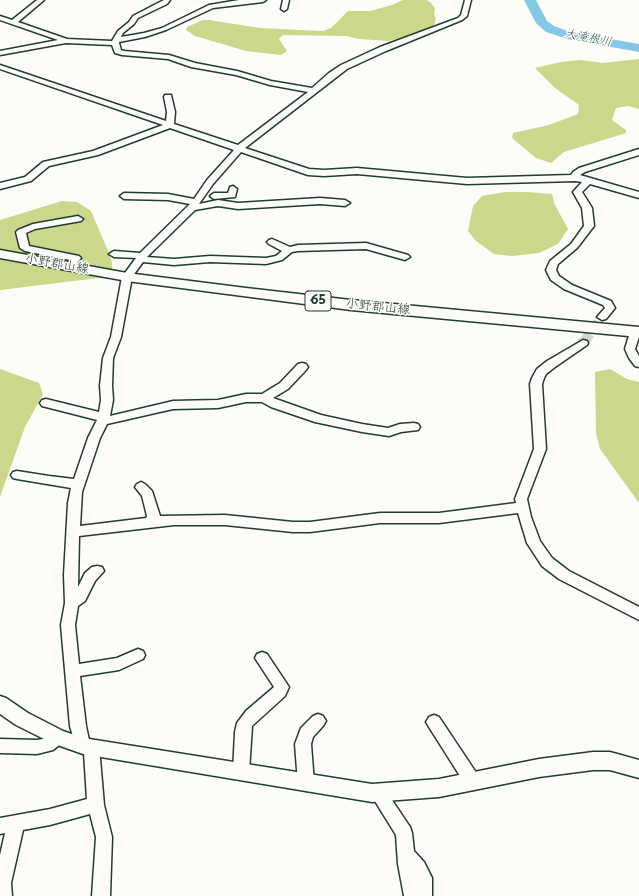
<!DOCTYPE html>
<meta charset="utf-8">
<style>
body{margin:0}
canvas{display:block;background:#fdfcf7}
</style>
<canvas width="639" height="896"></canvas>
<script>
const ctx = document.querySelector('canvas').getContext('2d');
ctx.lineJoin = 'round';
function fill(path, color) {
  ctx.fillStyle = color;
  ctx.fill(path, 'evenodd');
}
function poly(rows) {
  const path = new Path2D();
  for (const r of rows) {
    path.moveTo(r[0], r[1]);
    for (let i = 2; i < r.length; i += 2) path.lineTo(r[i], r[i + 1]);
  }
  return path;
}
function stroke(path, color, width, dash) {
  ctx.strokeStyle = color;
  ctx.lineWidth = width;
  ctx.lineCap = dash ? 'butt' : 'round';
  ctx.setLineDash(dash || []);
  ctx.stroke(path);
}
function write(font, color, halo, rows, align = 'center') {
  ctx.font = font + ' "Playpen Sans","Klee One",sans-serif';
  ctx.lineWidth = 3;
  ctx.setLineDash([]);
  ctx.textBaseline = 'middle';
  ctx.strokeStyle = halo;
  ctx.fillStyle = color;
  for (const [text, x, y, turn = 0] of rows) {
    ctx.save();
    ctx.translate(x, y);
    ctx.rotate((+turn || 0) * Math.PI / 180);
    ctx.textAlign = isNaN(turn) ? turn : align;
    if (halo) ctx.strokeText(text, 0, 0);
    ctx.fillText(text, 0, 0);
    ctx.restore();
  }
}
fill(poly([
 [403,0,426,0,430,2,435,8,434,14,436,19,433,28,408,36,389,41,359,39,346,36,283,35,279,39,287,51,281,55,246,51,195,36,186,30,187,27,203,20,209,20,260,28,323,31,331,28,348,11,370,11,392,5],
 [639,59,639,109,628,106,616,108,612,120,626,130,626,133,564,152,551,163,536,158,512,138,513,133,549,125,578,114,579,105,555,88,535,68,561,62,581,60,602,63],
 [505,192,527,192,552,194,554,203,568,229,558,244,539,253,512,256,494,254,476,241,468,231,473,206,482,196],
 [62,201,77,202,91,211,111,258,113,271,107,277,0,290,0,220],
 [0,369,39,383,43,394,25,427,0,497],
 [610,369,627,379,639,382,639,503,600,449,596,433,595,372]
]), '#cbd78a');
fill(poly([
 [524,0,536,0,547,21,554,26,570,32,639,44,639,52,567,39,546,32,536,23,524,0]
]), '#84c8e6');
stroke(poly([
 [584,342,602,317]
]), '#d1d6d0', 10, [10, 4.5]);
stroke(poly([
 [583,343,584,341]
]), '#d1d6d0', 12, [12, 6]);
const minor = poly([
 [37,0,44,0,18,22,67,39,112,41,118,31,129,22,133,16,164,0,170,0,167,4,138,18,134,24,123,33,121,37,144,33,162,28,209,5,239,0,266,0,263,2,213,8,166,30,145,37,119,42,119,43,121,50,124,51,169,55,195,63,237,71,271,81,312,88,329,73,341,65,380,47,458,18,461,15,465,0,471,0,467,16,462,20,386,51,347,69,245,148,309,169,324,170,357,168,467,178,571,175,573,172,579,168,639,149,639,155,585,172,580,175,639,192,639,198,590,184,582,192,592,208,594,226,577,248,558,264,556,270,559,276,572,285,611,301,615,308,606,319,602,320,597,317,605,308,603,305,564,289,551,280,546,270,550,261,571,244,584,226,582,208,573,192,582,182,575,181,467,184,357,174,324,176,308,175,241,152,213,184,199,204,218,200,238,203,320,198,345,200,350,203,345,206,320,204,238,209,218,206,195,210,147,257,174,259,210,256,266,258,276,256,282,251,269,244,267,242,269,240,272,239,290,247,298,245,366,243,408,255,410,257,405,260,366,249,298,251,292,252,282,260,266,264,210,262,174,265,143,262,132,277,121,337,113,358,112,386,113,400,110,416,173,401,218,400,246,394,262,394,280,383,298,364,302,363,306,364,308,367,306,370,288,389,273,398,321,415,362,424,388,428,400,424,414,423,418,424,420,427,418,430,401,432,389,436,362,432,315,422,271,407,262,402,246,402,218,408,173,409,107,424,100,438,82,492,80,526,146,518,147,516,142,496,135,487,137,484,141,482,145,484,152,491,160,516,225,515,293,522,310,522,380,513,439,513,516,503,515,499,534,449,530,384,532,378,537,369,547,361,583,340,587,341,588,343,587,345,555,367,546,374,544,378,542,384,546,449,527,499,531,517,540,541,552,558,569,571,639,607,639,620,559,579,542,566,527,543,518,513,439,523,380,523,310,532,293,532,225,525,174,525,79,536,78,587,85,573,92,567,97,566,102,567,104,571,95,581,85,601,78,606,75,625,79,664,117,658,138,649,143,651,145,655,143,659,119,670,80,676,86,726,89,740,97,742,99,747,104,805,112,837,110,896,92,896,96,837,90,814,50,825,23,830,11,883,12,896,0,896,0,855,5,833,0,834,0,818,50,809,87,799,84,753,77,751,70,726,61,625,65,603,64,575,68,503,71,488,17,479,13,478,11,475,13,472,17,471,49,476,74,479,88,438,97,420,42,406,40,403,42,400,46,399,99,412,101,400,100,386,103,358,111,337,122,277,136,258,114,257,109,254,114,251,140,253,190,204,168,200,124,199,120,196,124,193,168,194,194,199,207,180,234,150,170,128,98,155,49,166,31,181,0,189,0,183,25,177,43,162,93,151,163,125,0,69,0,65,166,121,167,112,164,97,165,95,171,95,175,112,174,124,238,145,308,92,270,85,236,75,191,67,168,59,122,55,115,53,112,45,66,43,0,55,0,51,58,40,0,20,0,16,12,20,37,0],
 [283,0,289,0,287,9,284,11,281,9,283,0],
 [233,186,237,189,235,197,214,199,210,196,214,193,228,193,230,187,233,186],
 [78,216,83,219,81,221,35,229,26,233,29,246,79,256,81,258,73,268,67,268,65,266,70,260,25,251,20,248,16,232,18,230,33,224,78,216],
 [635,329,639,330,639,337,635,349,639,356,639,367,635,366,629,358,625,349,630,332,635,329],
 [262,652,267,654,289,687,285,696,252,726,249,772,247,777,241,779,235,777,233,772,235,732,237,723,246,711,274,687,255,658,257,654,262,652],
 [318,714,323,716,326,721,323,726,313,737,311,744,314,783,312,788,306,791,300,788,298,783,295,744,301,728,313,716,318,714],
 [434,715,439,717,479,777,481,782,479,787,473,790,467,787,429,727,426,722,429,717,434,715],
 [58,730,63,732,66,737,63,742,53,750,37,754,0,753,0,739,37,740,43,739,58,730],
 [378,785,384,788,410,827,412,833,414,851,424,862,432,878,432,896,404,896,398,864,396,835,370,793,372,788,378,785]
]);
const tertiary = poly([
 [0,696,6,698,28,713,63,731,83,738,372,784,439,779,539,759,593,752,610,752,639,760,639,778,610,770,593,770,539,777,439,797,372,802,83,754,52,743,16,725,0,714,0,696]
]);
const primary = poly([
 [0,250,127,273,246,288,351,300,639,327,639,337,351,310,127,281,0,258,0,250]
]);
stroke(minor, '#1f3d34', 3);
stroke(tertiary, '#1f3d34', 3);
stroke(primary, '#1f3d34', 3);
fill(minor, '#fdfcf7');
fill(tertiary, '#fdfcf7');
fill(primary, '#fdfcf7');
write('italic 12px', '#386060', '#fdfcf7', [
 ["大滝根川",588,38,11]
]);
for (const [x, y, w] of [
 [318,301,26]
]) {
  const box = new Path2D();
  box.roundRect(x - w / 2, y - 10, w, 20, 3);
  ctx.fillStyle = '#fdfcf7';
  ctx.fill(box);
  stroke(box, '#1f3d34', 1);
}
write('bold 12px', '#1f3d34', null, [
 ["65",318,301]
]);
write('13px', '#1f3d34', '#fdfcf7', [
 ["小野郡山線",57,264,10],
 ["小野郡山線",378,307,6]
]);
</script>
